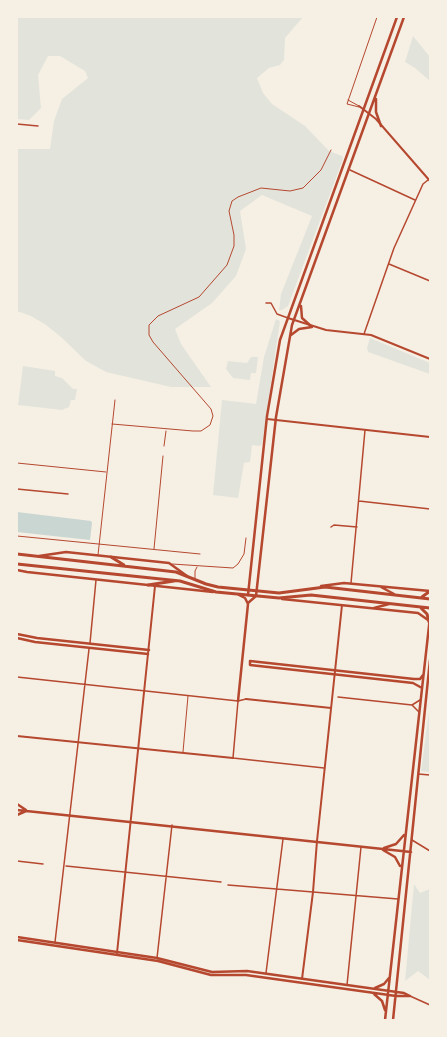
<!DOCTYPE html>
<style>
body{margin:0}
#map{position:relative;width:447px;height:1037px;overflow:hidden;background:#f6efe4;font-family:"Alegreya Sans",sans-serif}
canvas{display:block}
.frame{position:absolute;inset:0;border:18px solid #f6efe4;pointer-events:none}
</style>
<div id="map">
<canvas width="447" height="1037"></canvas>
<div class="frame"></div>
</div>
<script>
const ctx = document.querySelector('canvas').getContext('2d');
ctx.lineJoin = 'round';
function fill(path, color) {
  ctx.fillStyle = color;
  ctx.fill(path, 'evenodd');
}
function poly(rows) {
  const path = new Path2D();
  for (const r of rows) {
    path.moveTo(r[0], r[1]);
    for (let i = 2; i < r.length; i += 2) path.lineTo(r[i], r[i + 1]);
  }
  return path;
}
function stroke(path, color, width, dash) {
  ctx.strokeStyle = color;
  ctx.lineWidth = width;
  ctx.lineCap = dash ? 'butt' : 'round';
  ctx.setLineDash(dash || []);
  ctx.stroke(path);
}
fill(poly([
 [17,17,303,17,285,38,284,60,280,65,269,68,257,78,263,93,272,104,305,126,329,151,342,156,343,159,288,306,282,310,279,310,281,294,312,216,262,195,240,211,246,249,236,276,212,303,175,329,181,344,211,387,171,387,106,372,86,361,61,337,46,325,31,316,17,311,17,149,50,149,54,121,62,99,88,78,85,71,60,56,48,56,38,75,41,108,29,120,17,119],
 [413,36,430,57,430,81,415,68,405,62],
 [276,319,280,321,262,444,260,446,252,445,250,462,244,463,238,498,213,495,222,400,256,404,264,357],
 [370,338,430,363,430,374,368,352,367,348],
 [251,357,258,357,256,373,251,373,250,380,233,378,226,369,228,361,247,363],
 [23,366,55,371,55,376,62,378,73,389,77,389,75,400,71,400,69,407,62,410,18,405],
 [430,704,430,772,421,771],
 [414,884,420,893,430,889,430,980,418,971,405,981]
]), '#e2e4dc');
fill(poly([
 [17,512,91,521,92,523,90,540,17,532]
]), '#c9d6d2');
stroke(poly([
 [348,100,359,106],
 [359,107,347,104,377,17],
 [112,424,193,431,201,431,210,425,213,416,211,409,153,342,149,335,149,325,158,316,199,297,227,265,234,246,234,235,229,211,232,201,238,197,261,188,290,191,303,188,321,170,331,150],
 [164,446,166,431],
 [17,463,106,472],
 [17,536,200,554],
 [154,549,163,456],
 [98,555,115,400],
 [172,564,233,568,238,564,244,554,246,538],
 [195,578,195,571,197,567],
 [183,752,188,696]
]), '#b5482f', 1);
stroke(poly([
 [17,489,68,494]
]), '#b5482f', 1.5);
stroke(poly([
 [17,124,38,126],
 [350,170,415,200],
 [389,264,430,281],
 [266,303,271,303,277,314,288,318],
 [364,334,394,248,423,184,428,180],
 [359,501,430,509],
 [331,527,334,525,357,527],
 [351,583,365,430],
 [90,643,96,580],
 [17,677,238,701,246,699],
 [338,697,412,705,419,712],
 [238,701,233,758,324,768],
 [412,705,420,700],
 [418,774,430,775],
 [412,840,430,851],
 [17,861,43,864],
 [66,866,221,882],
 [228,885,398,899],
 [55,942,89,649],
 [157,958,172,825],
 [266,973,283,839],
 [347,985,361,847],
 [410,996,430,1005]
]), '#b5482f', 1.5);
stroke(poly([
 [359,106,376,119,430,181],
 [288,318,326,330,371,335,430,359],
 [267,419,430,437],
 [246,699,331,708],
 [17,736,233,758],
 [117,953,155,586],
 [302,979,313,892,317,841,342,605]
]), '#b5482f', 2);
stroke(poly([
 [376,99,376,112,381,126],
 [301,306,302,318,312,327],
 [291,335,299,329,312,327],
 [39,556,66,552,169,563,187,576],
 [17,570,27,572,213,592],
 [321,586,344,583,430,591],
 [381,587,394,594],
 [239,595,245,598,248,604],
 [248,595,267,416,280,340,397,17],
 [256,596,276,417,292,325,404,17],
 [282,599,418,613,428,620],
 [248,603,256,596],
 [374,608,389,604],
 [17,634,37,638,149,650],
 [17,638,35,642,148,654],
 [422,688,413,683,250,665,250,661,414,679,420,679,423,675],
 [238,701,248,604],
 [17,804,26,810],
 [17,810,411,852],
 [17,815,26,811],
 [384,848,396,844,404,835],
 [383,850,395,857,400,866],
 [17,937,157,958,212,972,247,971,404,993,410,996],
 [17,940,158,961,211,975,246,975,396,996,410,996],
 [375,988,384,984,389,978],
 [374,994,382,1001,385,1010],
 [385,1020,430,617],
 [393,1020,430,660]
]), '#b5482f', 2.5);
stroke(poly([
 [17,554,176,572,206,584,218,587,279,593,325,587,430,599],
 [111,557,124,565],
 [17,564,180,581,216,592,279,598,311,595,430,608],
 [148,585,174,581],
 [422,597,430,591],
 [421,608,427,614,429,622]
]), '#b5482f', 3);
</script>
